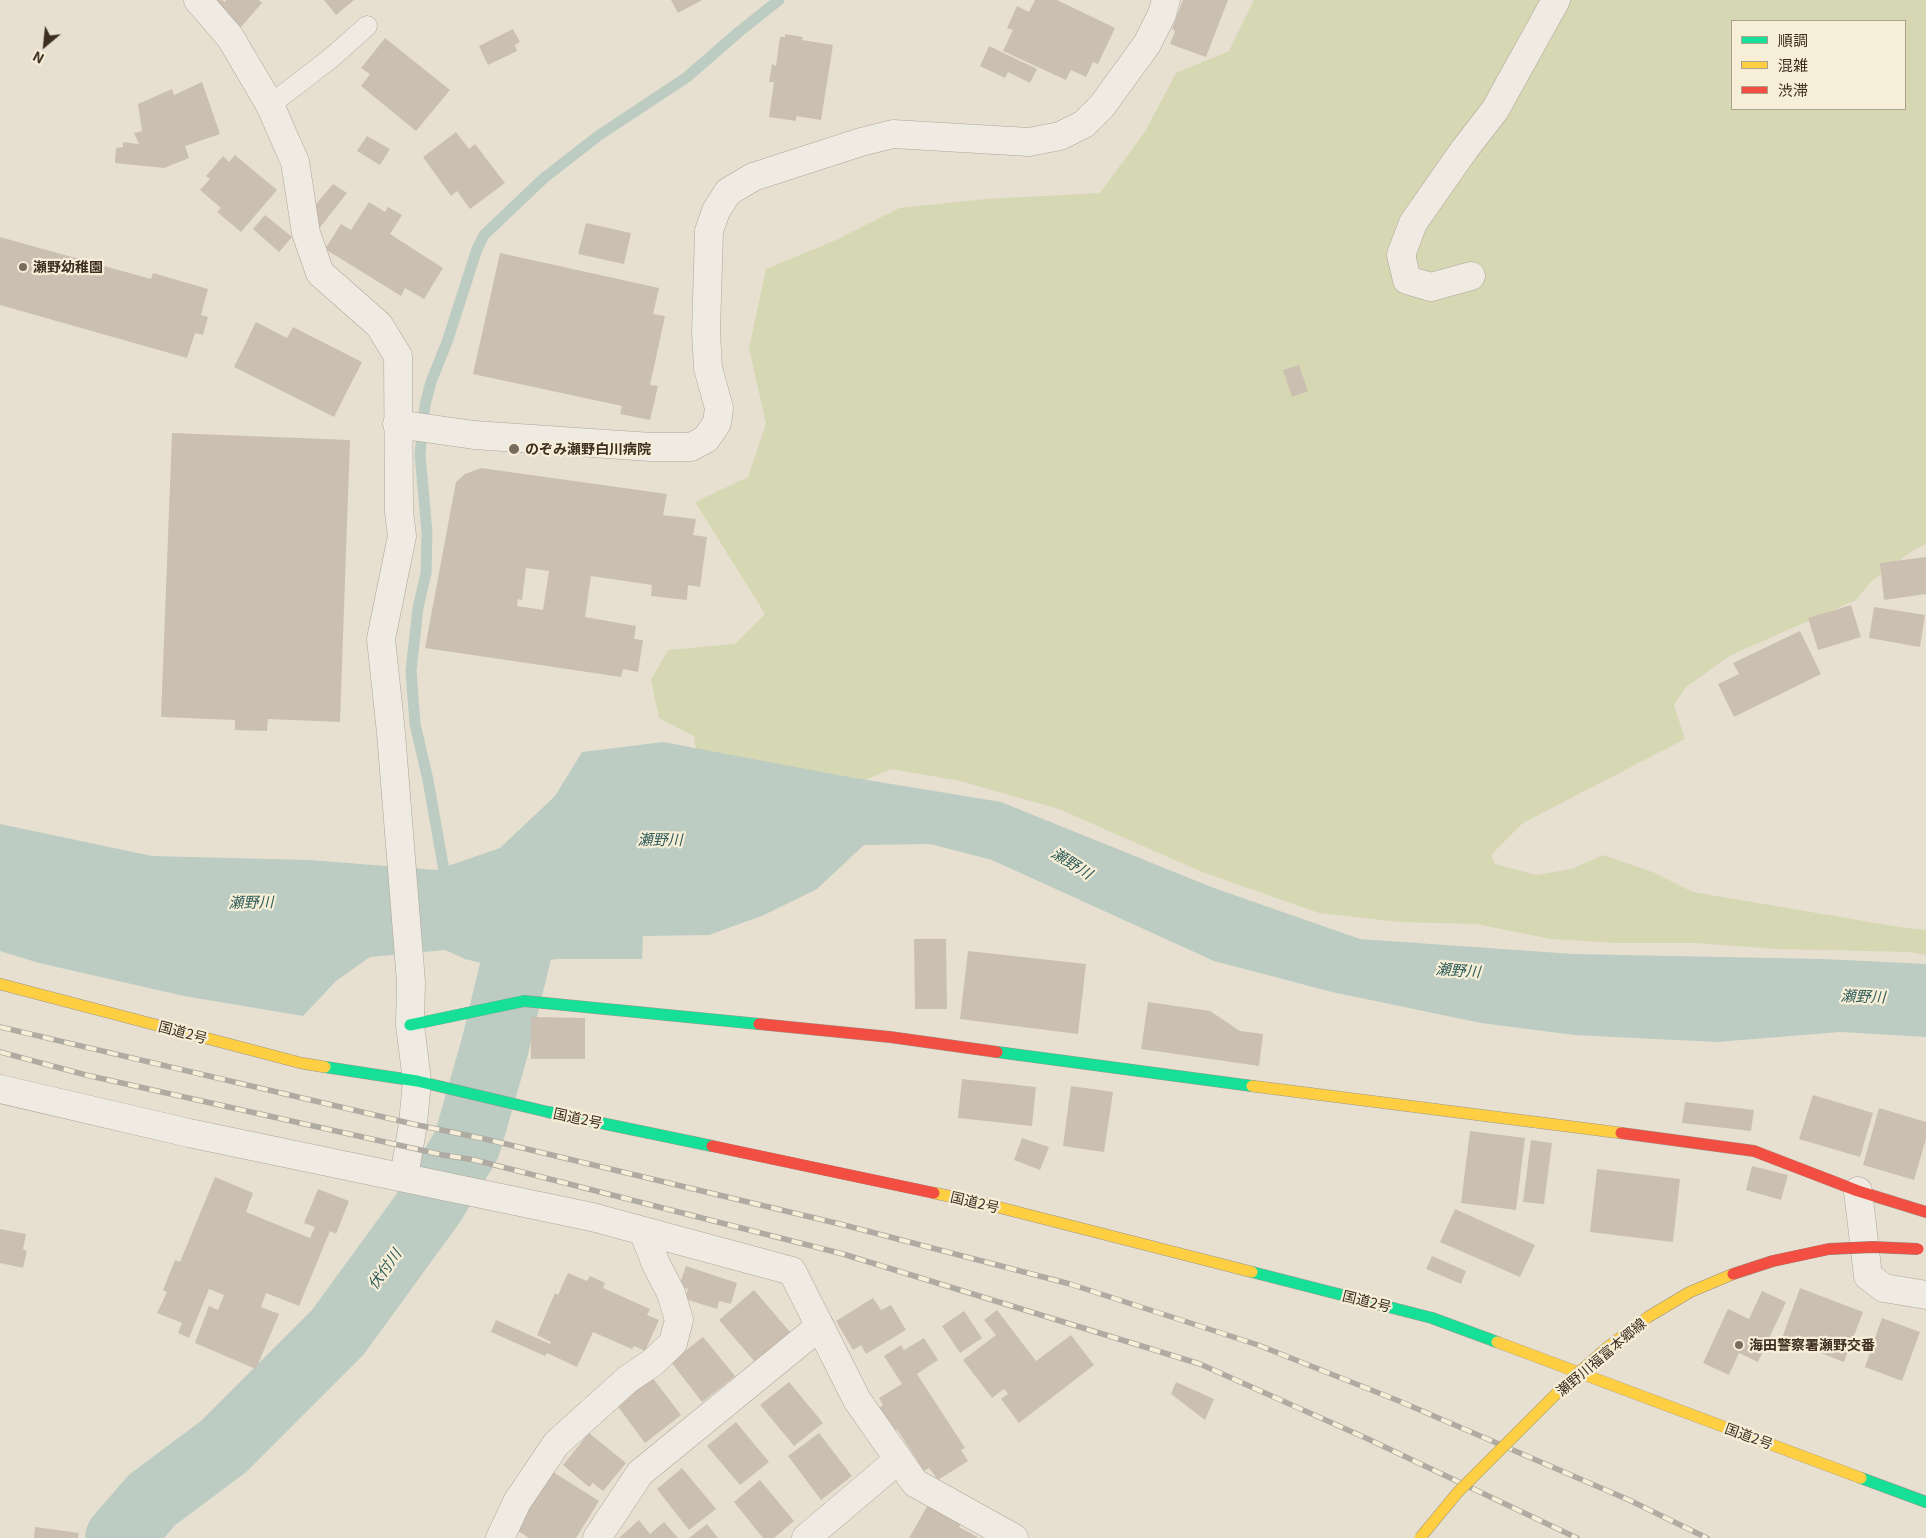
<!DOCTYPE html>
<meta charset="utf-8">
<style>
body{margin:0}
#map{position:relative;width:1926px;height:1538px;overflow:hidden;background:#e7e0d1;font-family:Georgia,"Noto Sans JP",serif}
canvas{display:block}
.legend{position:absolute;left:1731px;top:20px;width:175px;height:90px;box-sizing:border-box;background:#f7eed8;border:1px solid #ada18e;margin:0;padding:6px 9px;list-style:none;font-size:15px;color:#3d2e20}
.legend li{display:flex;align-items:center;gap:10px;height:25px}
.legend b{width:25px;border:1px solid #ada18e}
.north{position:absolute;left:20px;top:20px;width:50px;height:50px;-webkit-text-stroke:4px #f7eed8;paint-order:stroke;rotate:208deg;font-size:14px;font-weight:700;line-height:20px;text-align:center;color:#3d2e20}
.north::after{content:'';display:block;margin:auto;width:18px;height:22px;background:#3d2e20;clip-path:polygon(50% 0,100% 100%,50% 72%,0 100%)}
</style>
<div id="map">
<canvas width="1926" height="1538"></canvas>
<ul class="legend">
<li><b style="height:6px;background:#16e098"></b>順調</li>
<li><b style="height:6px;background:#ffcf43"></b>混雑</li>
<li><b style="height:6px;background:#f24e42"></b>渋滞</li>
</ul>
<div class="north">N</div>
</div>
<script>
const ctx = document.querySelector('canvas').getContext('2d');
ctx.lineJoin = 'round';
function fill(path, color) {
  ctx.fillStyle = color;
  ctx.fill(path, 'evenodd');
}
function poly(rows) {
  const path = new Path2D();
  for (const r of rows) {
    path.moveTo(r[0], r[1]);
    for (let i = 2; i < r.length; i += 2) path.lineTo(r[i], r[i + 1]);
  }
  return path;
}
function stroke(path, color, width, dash) {
  ctx.strokeStyle = color;
  ctx.lineWidth = width;
  ctx.lineCap = dash ? 'butt' : 'round';
  ctx.setLineDash(dash || []);
  ctx.stroke(path);
}
function write(font, color, halo, rows, align = 'center') {
  ctx.font = font + ' Georgia,"Noto Sans JP",serif';
  ctx.lineWidth = 4.5;
  ctx.setLineDash([]);
  ctx.textBaseline = 'middle';
  ctx.strokeStyle = halo;
  ctx.fillStyle = color;
  for (const [text, x, y, turn = 0] of rows) {
    ctx.save();
    ctx.translate(x, y);
    ctx.rotate((+turn || 0) * Math.PI / 180);
    ctx.textAlign = isNaN(turn) ? turn : align;
    if (halo) ctx.strokeText(text, 0, 0);
    ctx.fillText(text, 0, 0);
    ctx.restore();
  }
}
fill(poly([
 [1254,0,1926,0,1926,544,1912,551,1871,582,1856,600,1729,656,1685,688,1674,705,1685,739,1523,823,1491,855,1495,864,1536,875,1572,869,1603,855,1655,873,1693,892,1899,927,1926,930,1926,955,1910,952,1776,949,1695,943,1616,943,1551,939,1476,924,1400,922,1319,913,1202,872,1059,809,960,781,891,769,822,798,700,783,694,736,659,718,651,680,668,650,735,644,765,614,695,502,748,477,766,424,749,348,766,269,836,240,899,208,986,199,1100,193,1146,130,1176,73,1229,51],
 [1732,21,1905,21,1905,109,1732,109]
]), '#d6d7b3');
fill(poly([
 [663,742,843,776,1001,802,1214,888,1360,939,1574,954,1823,959,1926,964,1926,1037,1840,1032,1717,1042,1574,1035,1481,1023,1332,992,1214,961,992,860,930,844,864,845,817,889,764,915,709,935,643,936,642,959,556,959,506,969,465,959,445,950,370,957,336,981,303,1016,184,996,39,963,0,951,0,824,152,856,310,860,436,870,500,848,555,796,582,752]
]), '#bcccc2');
stroke(poly([
 [446,882,428,780,415,724,411,671,418,608,426,573,427,533,420,454,425,405,431,382,447,342,477,249,484,235,544,178,598,136,687,77,740,31,779,0]
]), '#bcccc2', 11);
stroke(poly([
 [119,1538,152,1500,223,1447,338,1332,432,1203,467,1144,494,1050,525,922]
]), '#bcccc2', 68);
fill(poly([
 [212,0,222,0,225,2,226,0,259,0,262,3,240,28],
 [324,0,354,0,336,15],
 [671,0,702,0,678,13],
 [1035,0,1057,0,1115,28,1098,64,1093,62,1086,77,1071,70,1066,80,1003,51,1013,30,1007,28,1017,6,1029,12],
 [1183,0,1228,0,1206,57,1170,44,1175,31,1172,29],
 [513,29,520,42,515,45,517,51,488,65,479,46],
 [785,34,803,37,802,40,833,45,821,120,796,116,796,121,769,117,774,82,769,82,772,64,776,66,780,37,785,37],
 [385,38,450,90,416,131,361,86,370,74,361,68],
 [989,46,1037,69,1030,83,1008,72,1005,78,980,66],
 [202,82,220,134,185,146,189,158,164,168,115,163,116,148,123,147,123,142,139,144,134,133,142,131,138,104,172,89,174,95],
 [456,132,469,149,475,144,505,183,470,209,457,191,451,196,423,157],
 [367,136,390,149,380,165,357,151],
 [235,155,277,190,241,232,217,212,221,208,200,190,210,179,206,176,223,156,229,162],
 [333,184,347,193,318,230,311,210],
 [369,202,385,212,388,207,402,215,390,234,443,268,424,299,405,288,401,296,325,249,341,224,351,230],
 [265,215,292,237,279,252,253,229],
 [586,223,631,233,624,264,578,254],
 [0,237,151,279,153,273,208,289,201,315,208,317,203,335,195,333,187,358,0,305],
 [500,253,659,288,653,314,665,316,650,385,658,386,650,420,620,414,622,406,473,374],
 [256,322,287,338,293,327,362,362,334,417,234,367],
 [1299,365,1308,391,1292,397,1283,370],
 [172,433,350,440,340,722,268,719,267,731,235,730,235,720,161,717],
 [481,468,667,494,663,515,696,519,693,535,707,537,700,587,688,585,687,600,651,596,652,585,591,576,585,617,636,626,634,639,643,640,638,672,623,669,621,677,425,648,456,482,465,474],
 [526,568,549,571,543,610,517,606,518,599,522,600],
 [1926,557,1926,594,1884,600,1880,563],
 [1851,605,1861,637,1818,650,1808,618],
 [1874,607,1925,615,1920,647,1869,638],
 [1800,631,1821,674,1734,717,1718,684,1739,674,1733,663],
 [914,939,946,939,947,1009,915,1009],
 [968,951,1086,964,1078,1034,960,1019],
 [1148,1002,1210,1011,1240,1031,1263,1034,1259,1066,1141,1049],
 [531,1017,585,1018,585,1059,531,1059],
 [962,1079,1036,1087,1032,1126,958,1118],
 [1071,1086,1113,1092,1104,1152,1063,1146],
 [1813,1095,1873,1113,1860,1157,1799,1139],
 [1685,1102,1754,1110,1751,1131,1682,1123],
 [1879,1108,1926,1122,1926,1139,1914,1180,1863,1165],
 [1470,1131,1525,1138,1516,1210,1461,1203],
 [1022,1138,1049,1147,1040,1170,1014,1160],
 [1531,1140,1552,1143,1544,1204,1523,1202],
 [1752,1166,1788,1175,1781,1200,1746,1190],
 [1597,1169,1680,1179,1673,1242,1590,1232],
 [215,1177,253,1193,246,1212,310,1238,315,1227,304,1223,318,1189,349,1201,336,1234,330,1231,299,1306,266,1293,261,1307,279,1314,256,1369,195,1343,209,1306,218,1310,224,1295,209,1289,189,1338,178,1333,182,1323,157,1313,167,1292,163,1290,175,1260,180,1262],
 [1455,1209,1535,1245,1520,1277,1440,1242],
 [0,1229,26,1234,23,1249,27,1251,23,1268,0,1263],
 [1432,1256,1466,1271,1461,1284,1426,1269],
 [686,1266,737,1283,731,1304,719,1301,717,1309,685,1299,688,1289,679,1286],
 [568,1273,587,1281,590,1276,605,1283,603,1288,650,1309,647,1315,659,1320,645,1351,634,1346,632,1349,593,1332,577,1367,547,1353,545,1356,491,1332,496,1320,550,1344,551,1342,537,1335,555,1293,558,1295],
 [1800,1288,1863,1312,1844,1362,1782,1338],
 [754,1290,790,1332,755,1362,719,1320],
 [1762,1291,1786,1302,1758,1362,1739,1353,1729,1375,1703,1363,1728,1309,1749,1319],
 [873,1298,881,1310,891,1305,906,1330,866,1354,861,1345,853,1350,836,1321],
 [997,1310,1036,1361,1071,1335,1094,1365,1019,1423,1001,1399,1008,1394,1004,1389,992,1398,963,1360,996,1335,984,1320],
 [964,1311,982,1338,960,1353,942,1326],
 [1882,1318,1920,1332,1902,1381,1865,1367],
 [703,1337,735,1376,702,1402,671,1362],
 [924,1338,938,1360,917,1374,965,1448,961,1450,968,1461,938,1480,929,1468,924,1471,897,1429,892,1432,878,1409,883,1405,879,1398,902,1384,884,1356,901,1345,904,1350],
 [652,1377,681,1415,645,1443,616,1404],
 [789,1382,823,1423,794,1446,760,1405],
 [1176,1382,1214,1399,1205,1420,1171,1394],
 [736,1422,769,1462,740,1485,707,1446],
 [589,1433,626,1463,603,1491,593,1483,589,1487,563,1465],
 [819,1433,852,1476,821,1500,788,1456],
 [682,1468,716,1509,689,1530,657,1489],
 [550,1470,599,1501,576,1538,529,1538,514,1528],
 [760,1480,794,1521,774,1538,763,1538,734,1502],
 [929,1503,963,1521,959,1527,979,1538,909,1538],
 [639,1520,650,1534,664,1522,678,1538,619,1538],
 [707,1524,718,1538,689,1538],
 [35,1527,79,1533,78,1538,34,1538]
]), '#cbbfb2');
const lane = poly([
 [270,105,331,58,367,26]
]);
const street = poly([
 [198,0,230,37,270,105,284,137,295,162,306,233,320,273,379,325,398,356,399,512,402,536,381,639,391,733,411,982,410,1025,417,1081,413,1124,404,1177],
 [1471,276,1431,287,1407,280,1401,255,1413,223,1464,150,1495,110,1556,0],
 [397,424,474,435,651,447,691,447,706,439,717,423,719,408,708,368,706,332,709,231,716,211,728,192,753,177,861,142,893,134,1029,142,1060,136,1084,124,1102,106,1147,44,1162,14,1166,0],
 [0,1089,189,1133,592,1217,792,1271,857,1400,915,1483,1014,1538],
 [1858,1191,1868,1276,1884,1288,1926,1295],
 [500,1538,517,1502,556,1444,628,1379,652,1363,673,1343,679,1320,671,1293,656,1264,643,1231],
 [597,1538,640,1473,820,1326],
 [806,1538,898,1460]
]);
const fast = poly([
 [410,1025,524,1001,759,1024],
 [997,1052,1252,1086],
 [325,1067,417,1081,548,1112,712,1146],
 [1252,1272,1432,1318,1497,1342],
 [1861,1478,1926,1502]
]);
const slow = poly([
 [0,984,301,1063,325,1067],
 [1252,1086,1621,1133],
 [934,1193,978,1202,1252,1272],
 [1497,1342,1861,1478]
]);
const jam = poly([
 [759,1024,890,1037,997,1052],
 [1621,1133,1754,1151,1858,1191,1926,1212],
 [712,1146,934,1193]
]);
stroke(lane, '#ada599', 21);
stroke(street, '#ada599', 29);
stroke(fast, '#9c958a', 12);
stroke(slow, '#9c958a', 12);
stroke(jam, '#9c958a', 12);
stroke(lane, '#efebe3', 20);
stroke(street, '#efebe3', 28);
stroke(fast, '#16e098', 11);
stroke(slow, '#ffcf43', 11);
stroke(jam, '#f24e42', 11);
const rail = poly([
 [0,1027,413,1124,485,1139,844,1225,1070,1284,1258,1345,1399,1401,1629,1500,1707,1538],
 [0,1052,86,1075,443,1155,475,1160,843,1254,1200,1364,1368,1439,1577,1538]
]);
stroke(rail, '#afaaa2', 5.5);
stroke(rail, '#f7eed8', 4, [11]);
const slowBridge = poly([
 [1420,1538,1458,1492,1567,1383,1608,1347,1648,1317,1690,1292,1733,1274]
]);
const jamBridge = poly([
 [1733,1274,1773,1261,1829,1249,1873,1247,1918,1249]
]);
stroke(slowBridge, '#928b80', 12, []);
stroke(jamBridge, '#928b80', 12, []);
stroke(slowBridge, '#ffcf43', 11);
stroke(jamBridge, '#f24e42', 11);
for (const [x, y, r, color] of [
 [23,267,5,"#786c5e"],
 [514,449,6,"#786c5e"],
 [1739,1345,5,"#786c5e"]
]) {
  const dot = new Path2D();
  dot.arc(x, y, r, 0, 2 * Math.PI);
  ctx.fillStyle = color;
  ctx.fill(dot);
  stroke(dot, '#f7eed8', 2);
}
write('bold 14px', '#3d2e20', '#f7eed8', [
 ["瀬野幼稚園",33,267],
 ["のぞみ瀬野白川病院",525,449],
 ["海田警察署瀬野交番",1749,1345]
], 'left');
write('14px', '#3d2e20', '#f7eed8', [
 ["国道2号",183,1032,15],
 ["国道2号",578,1118,12],
 ["国道2号",975,1202,13],
 ["国道2号",1367,1301,14],
 ["瀬野川福富本郷線",1601,1357,-40],
 ["国道2号",1749,1436,20]
]);
write('italic 15px', '#2f5d5a', '#f7eed8', [
 ["瀬野川",660,839],
 ["瀬野川",1072,863,32],
 ["瀬野川",251,902,-1],
 ["瀬野川",1458,970,4],
 ["瀬野川",1863,996,2],
 ["伏付川",384,1269,-54]
]);
</script>
